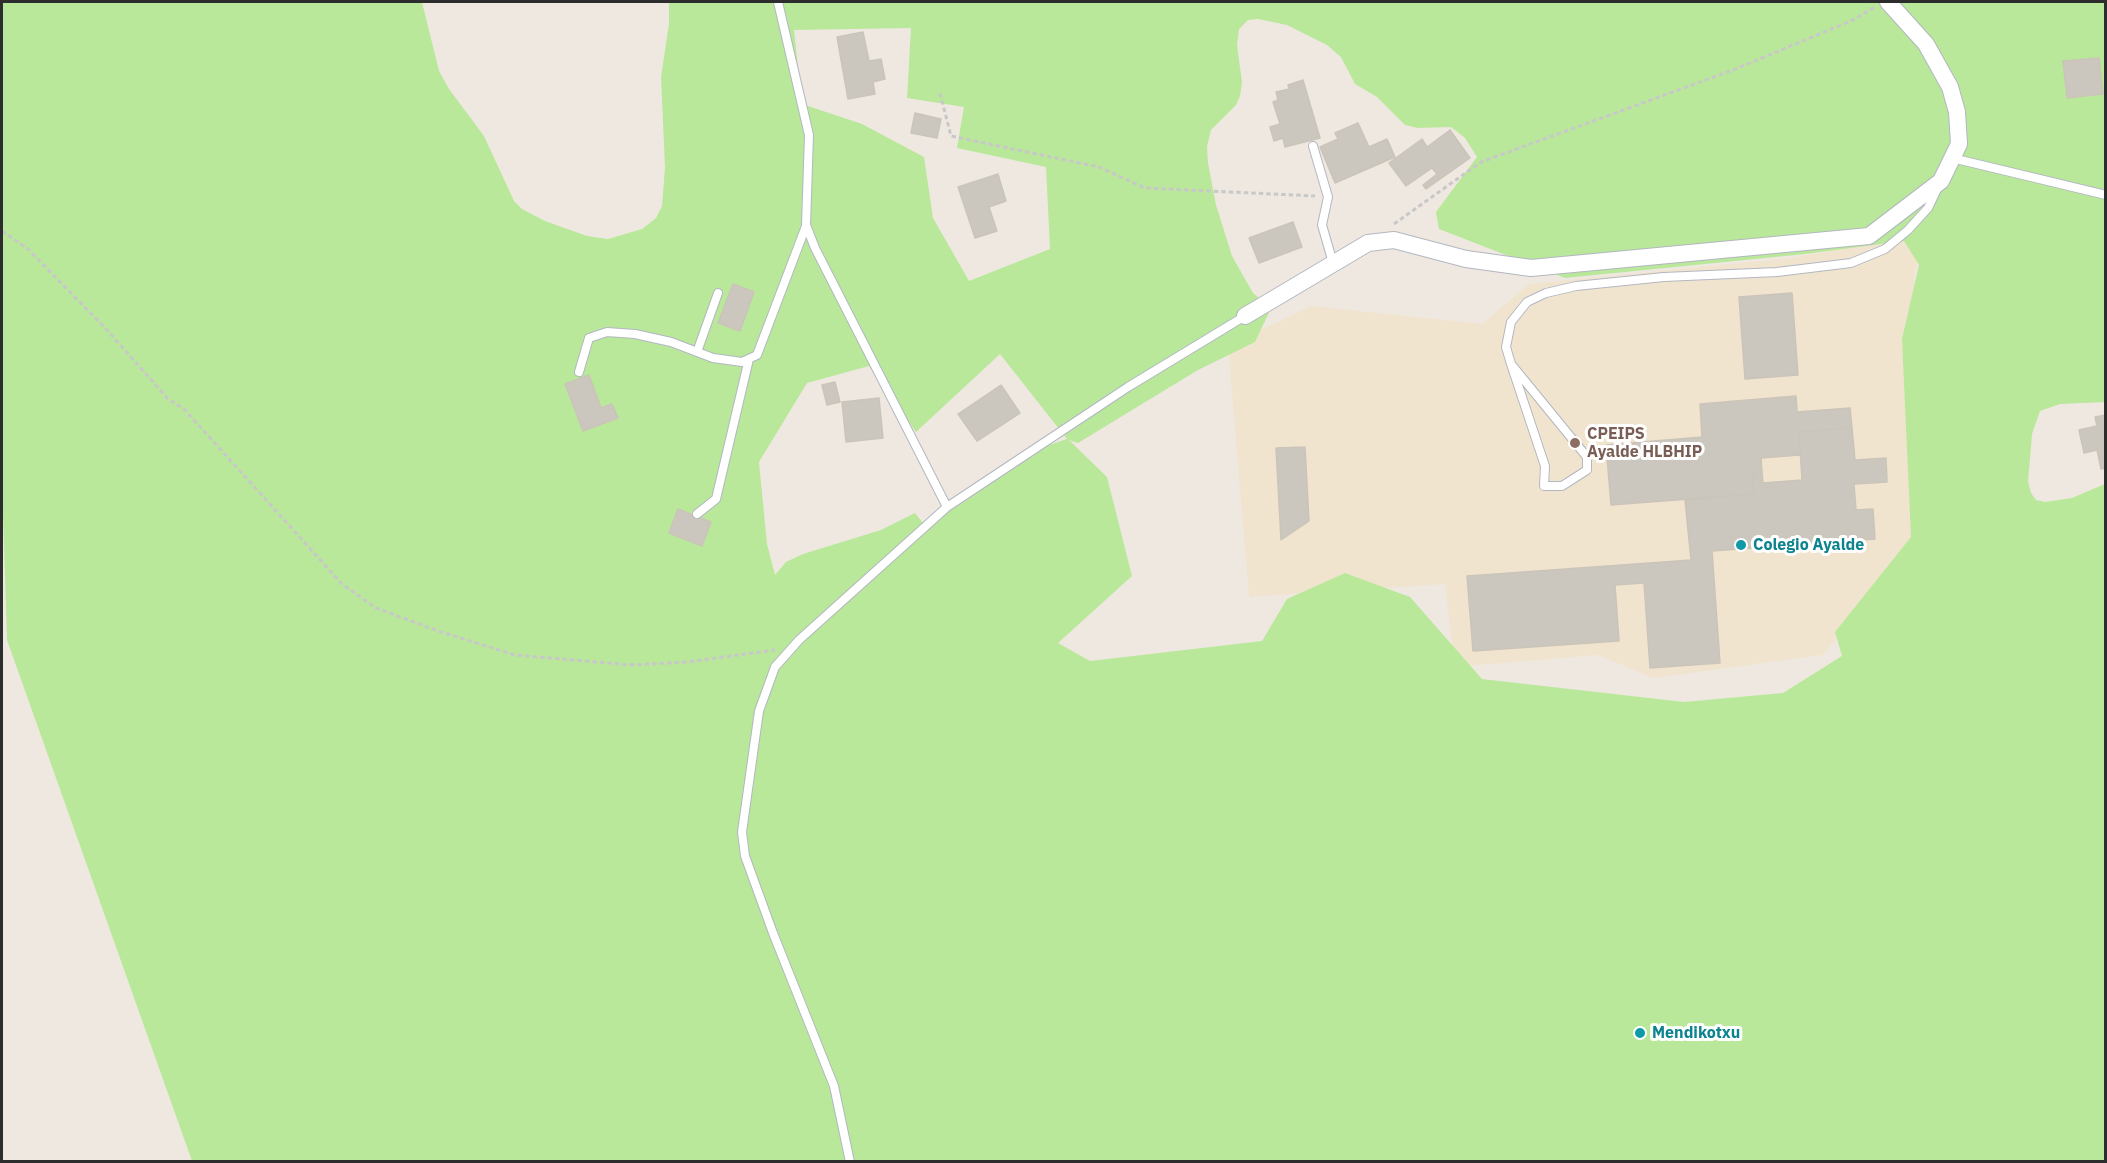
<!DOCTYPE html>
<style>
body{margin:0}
#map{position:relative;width:2107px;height:1163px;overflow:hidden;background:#efe8e0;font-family:"IBM Plex Sans",sans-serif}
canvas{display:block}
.frame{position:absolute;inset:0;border:3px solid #2d2d2d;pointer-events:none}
</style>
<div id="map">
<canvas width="2107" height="1163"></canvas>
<div class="frame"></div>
</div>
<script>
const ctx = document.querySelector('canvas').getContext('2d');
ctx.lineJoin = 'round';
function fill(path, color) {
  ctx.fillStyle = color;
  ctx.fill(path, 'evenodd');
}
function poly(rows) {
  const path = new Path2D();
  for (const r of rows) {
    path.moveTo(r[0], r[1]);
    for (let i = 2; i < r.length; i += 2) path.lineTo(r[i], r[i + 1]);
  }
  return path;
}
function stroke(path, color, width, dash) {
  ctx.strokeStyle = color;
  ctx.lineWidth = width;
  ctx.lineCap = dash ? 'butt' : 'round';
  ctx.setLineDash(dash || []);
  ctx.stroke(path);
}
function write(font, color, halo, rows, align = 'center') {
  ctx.font = font + ' "IBM Plex Sans",sans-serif';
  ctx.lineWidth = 6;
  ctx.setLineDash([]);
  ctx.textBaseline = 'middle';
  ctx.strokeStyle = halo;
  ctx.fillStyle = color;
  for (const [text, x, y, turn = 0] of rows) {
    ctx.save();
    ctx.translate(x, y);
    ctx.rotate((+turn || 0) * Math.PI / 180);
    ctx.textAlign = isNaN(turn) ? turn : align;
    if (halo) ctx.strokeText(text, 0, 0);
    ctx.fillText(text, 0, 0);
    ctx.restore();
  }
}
fill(poly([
 [1897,227,1920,252,1914,277,1916,540,1823,655,1653,678,1598,655,1455,667,1445,584,1249,597,1228,346,1311,306,1482,324,1529,284,1782,259,1842,249]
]), '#f1e4cf');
fill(poly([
 [2,2,422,2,439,71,449,89,484,136,514,201,522,209,545,221,587,236,608,239,642,229,656,218,662,206,665,167,661,77,669,24,669,2,2105,2,2105,402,2060,404,2040,411,2032,434,2028,482,2031,493,2036,500,2045,502,2072,498,2105,484,2105,1161,192,1161,7,640,2,481],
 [1258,19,1287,25,1327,45,1341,57,1355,84,1377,97,1405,125,1418,128,1451,127,1465,138,1477,157,1436,212,1439,229,1565,278,1805,254,1904,241,1919,265,1902,339,1911,537,1835,632,1842,656,1783,693,1684,702,1482,679,1410,597,1345,573,1287,599,1262,641,1090,661,1058,643,1132,576,1107,477,1069,440,1078,443,1198,370,1255,342,1274,302,1260,299,1253,293,1232,256,1216,205,1208,163,1207,146,1211,130,1236,105,1240,96,1242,82,1237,45,1239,29,1248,20],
 [911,28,907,98,964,107,957,148,1046,167,1050,249,969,281,933,218,924,157,862,124,802,104,794,30],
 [1000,354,1067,439,1040,448,1016,462,926,527,915,513,881,530,803,554,786,562,775,575,767,544,759,462,807,383,869,366,916,432]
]), '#b9e89a');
const building = poly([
 [863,32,869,61,881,59,885,79,873,82,875,94,848,99,837,37,863,32],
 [2099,58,2103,94,2067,98,2063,61,2099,58],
 [1303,80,1320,138,1285,147,1283,138,1274,141,1270,127,1280,124,1273,102,1278,100,1276,92,1289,89,1288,85,1303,80],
 [915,113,941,119,937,138,911,133,915,113],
 [1358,123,1369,147,1387,139,1395,157,1335,183,1320,147,1338,139,1335,133,1358,123],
 [1450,130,1470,158,1426,189,1423,185,1437,174,1432,168,1406,186,1389,163,1422,139,1427,147,1450,130],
 [998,174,1006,201,989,207,997,231,975,238,958,187,998,174],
 [1293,222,1302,247,1259,263,1249,238,1293,222],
 [733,284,754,292,740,331,718,323,733,284],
 [1792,293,1798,375,1745,379,1739,297,1792,293],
 [589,375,601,408,612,404,618,418,583,431,565,384,589,375],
 [835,382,840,402,827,405,822,385,835,382],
 [1001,385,1020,413,977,441,958,414,1001,385],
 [1796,396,1797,412,1850,408,1852,428,1799,432,1800,455,1761,458,1762,472,1752,473,1754,494,1611,505,1606,445,1702,437,1700,404,1796,396],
 [879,398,883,438,846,442,842,402,879,398],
 [2106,415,2106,468,2101,469,2097,450,2084,453,2079,430,2097,426,2095,417,2106,415],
 [1852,428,1855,460,1886,458,1887,482,1854,484,1856,510,1873,509,1875,539,1712,551,1720,663,1650,668,1644,583,1615,585,1619,641,1473,651,1467,576,1691,560,1685,500,1754,494,1752,473,1762,472,1763,483,1802,480,1799,432,1852,428],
 [1305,447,1309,521,1281,540,1276,448,1305,447],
 [678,509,711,522,702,546,669,533,678,509]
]);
fill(building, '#cbc6be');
stroke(building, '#cbc4b9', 1.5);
const lane = poly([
 [778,2,809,135,806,225,815,248,947,507],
 [1313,146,1328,197,1322,225,1333,263],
 [1952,158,2106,195],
 [697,352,718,293],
 [1511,364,1587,457,1587,470,1562,486,1544,486,1545,466,1511,364,1506,347,1511,322,1527,302,1546,293,1576,286,1664,277,1777,272,1851,263,1885,249,1908,230,1928,208,1937,189],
 [579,372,589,338,607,332,635,334,671,342,713,358,742,362,757,355,806,226],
 [697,514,716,499,749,359],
 [850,1162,834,1086,773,933,745,856,742,832,759,711,775,667,799,640,947,507,1128,387,1245,316]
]);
const street = poly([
 [1245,316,1368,243,1394,240,1466,259,1531,268,1869,236,1941,181,1959,144,1957,112,1950,87,1926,44,1888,2]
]);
stroke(lane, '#b3b7c1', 10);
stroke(street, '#b3b7c1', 18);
stroke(poly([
 [940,93,951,136,1099,167,1145,188,1315,196],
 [1394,224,1481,162,1733,70,1853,20,1875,7],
 [2,231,27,248,107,330,168,399,184,409,342,584,376,608,438,631,515,655,631,665,687,662,775,650]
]), '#c8c8c8', 3, [4.5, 3]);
stroke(lane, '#fff', 8);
stroke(street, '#fff', 16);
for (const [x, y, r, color] of [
 [1575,443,6,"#8d6e63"],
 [1741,545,6,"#0f9aa8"],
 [1640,1033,6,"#0f9aa8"]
]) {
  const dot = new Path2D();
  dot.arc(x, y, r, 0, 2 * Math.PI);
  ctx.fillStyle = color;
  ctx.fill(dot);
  stroke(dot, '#fff', 2);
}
write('bold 16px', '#785e54', '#fff', [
 ["CPEIPS",1587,434],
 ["Ayalde HLBHIP",1587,452]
], 'left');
write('bold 16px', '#0d838f', '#fff', [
 ["Colegio Ayalde",1753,545],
 ["Mendikotxu",1652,1033]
], 'left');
</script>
